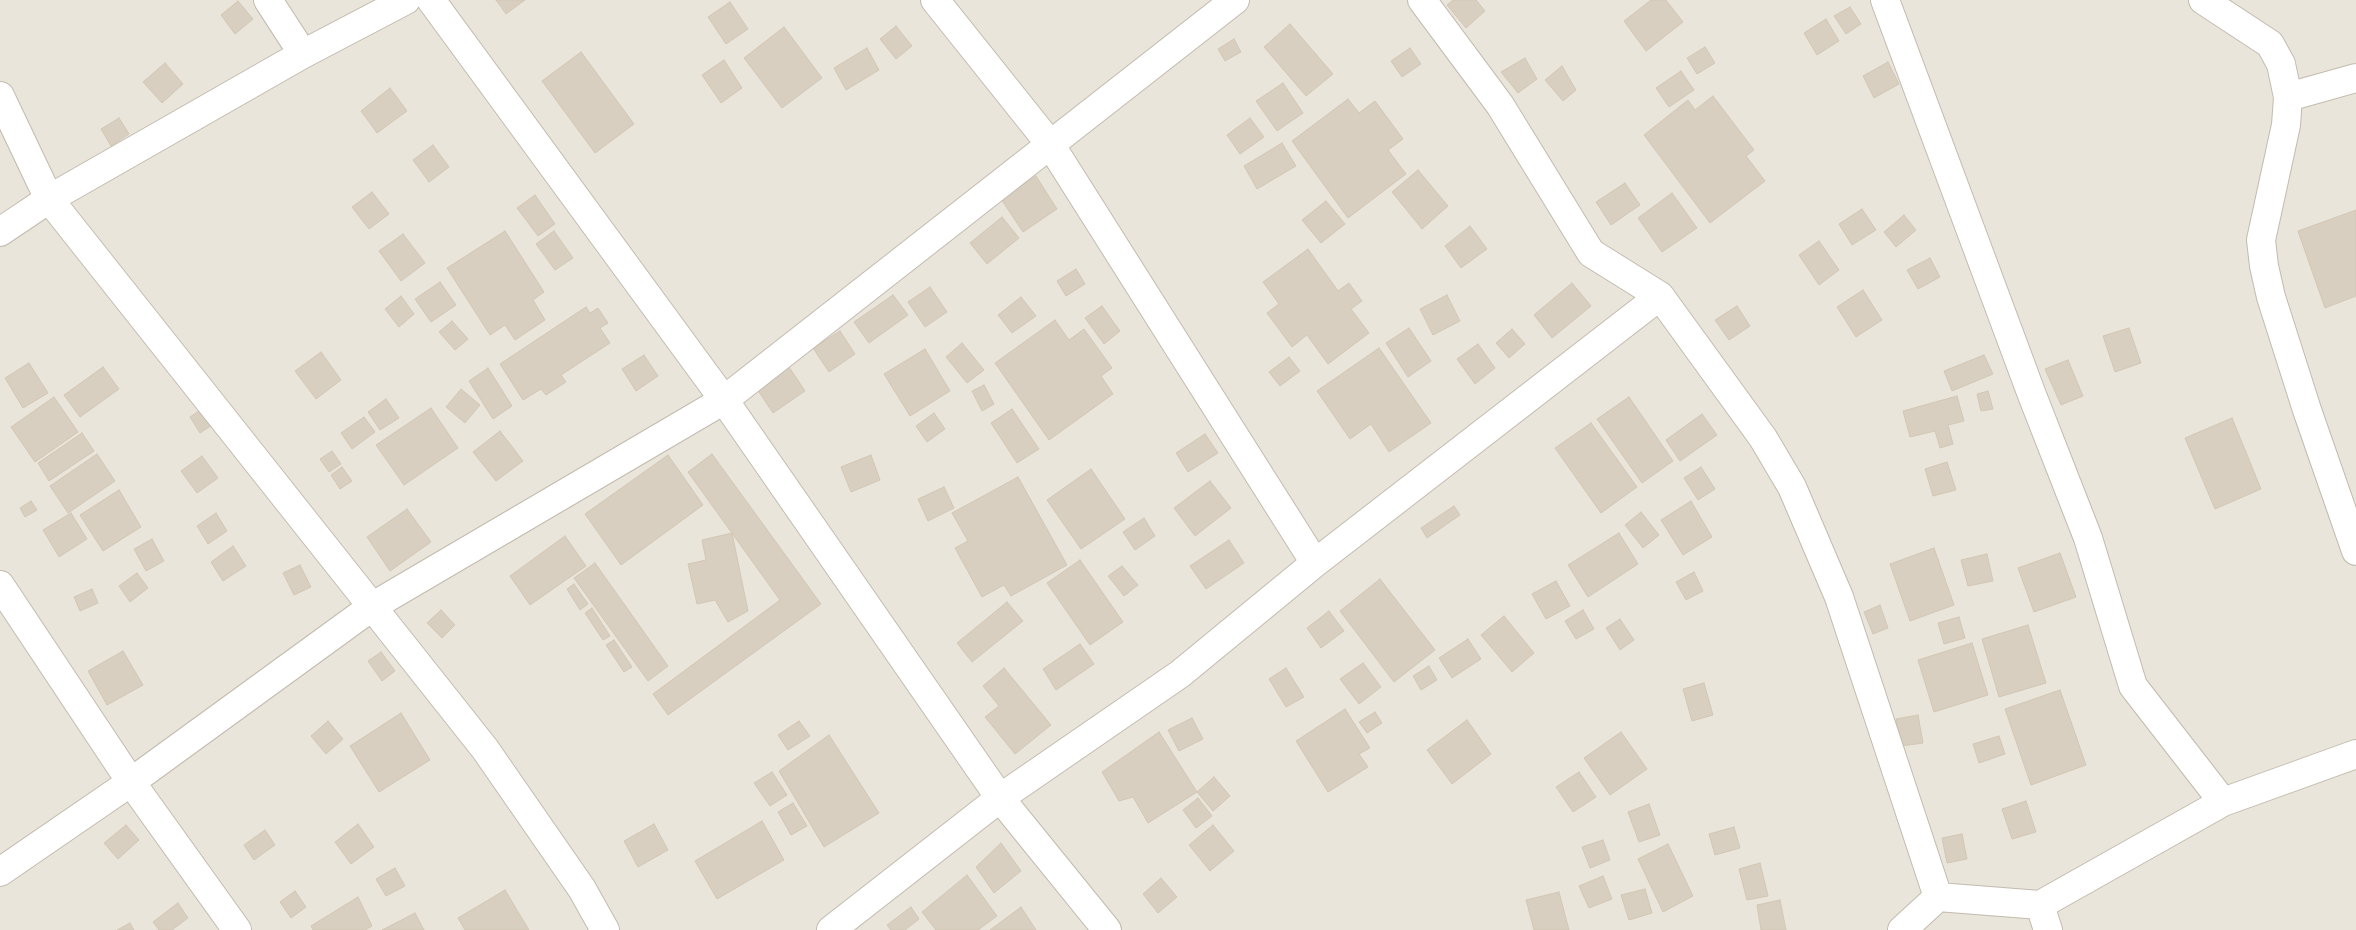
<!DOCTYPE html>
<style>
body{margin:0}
canvas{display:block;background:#f6f3ec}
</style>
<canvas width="2356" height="930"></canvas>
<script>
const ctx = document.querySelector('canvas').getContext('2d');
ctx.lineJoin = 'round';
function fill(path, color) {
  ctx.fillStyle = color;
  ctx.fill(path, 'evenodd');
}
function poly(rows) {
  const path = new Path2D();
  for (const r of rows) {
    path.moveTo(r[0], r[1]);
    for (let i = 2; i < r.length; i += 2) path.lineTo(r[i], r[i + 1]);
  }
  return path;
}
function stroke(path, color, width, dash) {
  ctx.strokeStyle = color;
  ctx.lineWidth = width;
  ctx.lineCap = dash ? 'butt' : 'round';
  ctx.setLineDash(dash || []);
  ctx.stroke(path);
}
fill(poly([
 [0,0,2356,0,2356,930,0,930]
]), '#eae5da');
const building = poly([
 [496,0,525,0,506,14,496,0],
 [1453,0,1476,0,1485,11,1466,28,1447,5,1453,0],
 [1651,0,1666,0,1683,22,1646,51,1624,21,1651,0],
 [238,1,253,19,235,34,221,15,238,1],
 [730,2,748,29,726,44,708,17,730,2],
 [1850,7,1861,24,1846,34,1834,16,1850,7],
 [1826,19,1839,41,1817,55,1804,33,1826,19],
 [1290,24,1333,74,1306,96,1264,47,1290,24],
 [896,26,912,46,896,59,880,39,896,26],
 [784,27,822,78,782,108,744,58,784,27],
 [1234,39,1241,52,1225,61,1218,49,1234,39],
 [1705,47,1715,63,1697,74,1687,58,1705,47],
 [867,48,879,70,846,90,834,68,867,48],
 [1410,48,1421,64,1402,77,1391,61,1410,48],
 [581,52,634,124,595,153,542,81,581,52],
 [1525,58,1537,79,1518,93,1501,72,1525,58],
 [724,60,742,88,721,103,702,75,724,60],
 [1888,62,1899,84,1874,98,1863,76,1888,62],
 [165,63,183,84,162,103,143,82,165,63],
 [1562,66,1576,90,1563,101,1545,80,1562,66],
 [1681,71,1694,90,1669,107,1656,88,1681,71],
 [1283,83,1303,113,1277,131,1256,101,1283,83],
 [390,88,407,111,377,133,361,111,390,88],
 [1713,96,1754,150,1746,156,1765,181,1710,223,1644,135,1688,100,1695,110,1713,96],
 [1348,99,1359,113,1375,101,1403,139,1388,150,1406,174,1348,218,1292,141,1348,99],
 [119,118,129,134,111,146,101,129,119,118],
 [1250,118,1264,137,1240,154,1227,135,1250,118],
 [1282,143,1296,166,1257,189,1244,166,1282,143],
 [433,145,449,167,429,182,413,160,433,145],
 [1418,170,1448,206,1422,229,1392,192,1418,170],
 [1036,176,1057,209,1023,232,1001,199,1036,176],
 [1625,183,1640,205,1611,225,1596,202,1625,183],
 [372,192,389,214,369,229,352,207,372,192],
 [1672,193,1697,228,1662,252,1638,218,1672,193],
 [535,195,555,224,538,236,517,208,535,195],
 [1326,201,1345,224,1321,243,1302,220,1326,201],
 [1862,209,1876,230,1852,245,1839,224,1862,209],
 [2356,210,2356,296,2325,308,2298,231,2356,210],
 [1904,215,1916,230,1896,247,1884,232,1904,215],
 [1002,217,1019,238,987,264,970,243,1002,217],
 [1470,226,1487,249,1461,268,1445,246,1470,226],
 [505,231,544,292,533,300,545,320,515,340,505,325,490,335,447,268,505,231],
 [554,231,573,258,555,270,536,244,554,231],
 [403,234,425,263,401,281,379,251,403,234],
 [1819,241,1839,270,1819,285,1799,255,1819,241],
 [1308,249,1338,291,1349,283,1362,301,1351,309,1369,333,1328,364,1307,335,1292,347,1267,313,1279,304,1263,282,1308,249],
 [1930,258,1940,277,1918,289,1907,270,1930,258],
 [1076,269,1085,284,1066,296,1057,281,1076,269],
 [440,282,456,305,431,322,415,299,440,282],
 [1572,283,1591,306,1552,338,1534,315,1572,283],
 [930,287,947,312,925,327,908,302,930,287],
 [1863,290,1882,320,1856,337,1837,307,1863,290],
 [893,295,908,315,869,343,854,322,893,295],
 [1447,295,1460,321,1433,335,1420,309,1447,295],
 [401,296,414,314,399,327,385,309,401,296],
 [1021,297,1036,316,1012,333,998,315,1021,297],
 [1102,306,1120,331,1104,344,1085,318,1102,306],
 [1737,306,1750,326,1729,340,1715,320,1737,306],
 [586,307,590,313,598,308,608,323,600,328,610,343,561,375,566,382,546,395,541,389,523,400,500,364,586,307],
 [1055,320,1069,340,1084,329,1112,368,1101,376,1113,394,1049,440,995,363,1055,320],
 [452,321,468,339,455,350,439,332,452,321],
 [1409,328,1431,361,1408,377,1386,343,1409,328],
 [2129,328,2141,363,2115,372,2103,336,2129,328],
 [1512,329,1525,344,1509,358,1496,343,1512,329],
 [840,331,855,354,829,372,813,348,840,331],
 [962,343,984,370,967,383,946,357,962,343],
 [1478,344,1495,368,1475,384,1457,359,1478,344],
 [1379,348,1431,423,1389,452,1371,424,1350,439,1317,391,1379,348],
 [925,349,950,391,910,416,884,374,925,349],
 [321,352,341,380,316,399,295,371,321,352],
 [644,355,658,376,636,391,622,369,644,355],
 [1984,355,1993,374,1952,391,1944,371,1984,355],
 [1289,357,1300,371,1280,386,1269,372,1289,357],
 [2068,360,2083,396,2061,405,2045,369,2068,360],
 [29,363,48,393,23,408,5,378,29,363],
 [787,364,805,391,773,413,755,386,787,364],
 [103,367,119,389,80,417,64,395,103,367],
 [488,368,512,406,493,419,469,381,488,368],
 [984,385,994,404,982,411,972,391,984,385],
 [461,389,480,405,465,423,446,407,461,389],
 [1988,391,1993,409,1981,411,1977,394,1988,391],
 [1957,396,1964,421,1948,425,1953,444,1940,448,1935,431,1910,437,1903,411,1957,396],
 [54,397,78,432,35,462,11,427,54,397],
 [1629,397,1673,461,1642,483,1597,419,1629,397],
 [386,399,399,418,380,430,368,412,386,399],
 [431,408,458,448,404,485,376,445,431,408],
 [202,409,212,425,200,433,190,417,202,409],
 [1012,409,1039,449,1017,463,991,423,1012,409],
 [934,413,945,429,927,442,916,426,934,413],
 [1702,414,1717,435,1680,461,1666,440,1702,414],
 [364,417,375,432,352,449,341,433,364,417],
 [2232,418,2261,489,2215,509,2185,438,2232,418],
 [1591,423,1637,487,1601,513,1555,448,1591,423],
 [500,431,523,461,496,481,473,452,500,431],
 [82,433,94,451,49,481,38,463,82,433],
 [1205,434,1218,453,1188,472,1176,453,1205,434],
 [332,451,341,464,329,472,320,459,332,451],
 [97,454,115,481,68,513,50,486,97,454],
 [712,454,821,604,668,715,653,694,780,600,688,472,712,454],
 [668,455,703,505,621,565,585,514,668,455],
 [871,455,880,480,851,492,841,467,871,455],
 [202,456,218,478,197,493,181,471,202,456],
 [1947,462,1956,490,1933,496,1925,469,1947,462],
 [342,467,352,481,340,489,331,475,342,467],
 [1701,467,1715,489,1698,500,1684,478,1701,467],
 [1091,469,1125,519,1081,549,1047,500,1091,469],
 [1018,477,1067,565,1011,596,1004,585,982,597,955,548,968,541,952,513,1018,477],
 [1210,481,1231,508,1195,536,1174,508,1210,481],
 [944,487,954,508,928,521,918,499,944,487],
 [119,490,141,527,103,551,80,515,119,490],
 [31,501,37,510,25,517,20,508,31,501],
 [1691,501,1712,537,1683,555,1661,520,1691,501],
 [1454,506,1460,515,1427,538,1421,528,1454,506],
 [407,509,431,542,390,571,367,537,407,509],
 [1641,512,1659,535,1643,548,1625,525,1641,512],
 [71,513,87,539,59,557,43,530,71,513],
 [216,513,227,531,208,544,197,526,216,513],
 [1144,518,1155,536,1135,550,1123,532,1144,518],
 [732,533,748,611,728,622,715,600,697,604,688,564,706,560,702,540,732,533],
 [1619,533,1638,564,1588,597,1568,565,1619,533],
 [565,536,586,566,530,605,510,576,565,536],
 [152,539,164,561,146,571,134,549,152,539],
 [1229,540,1244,563,1206,589,1190,566,1229,540],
 [233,546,246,566,223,581,211,562,233,546],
 [1934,548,1954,605,1910,621,1890,564,1934,548],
 [2060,553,2076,597,2034,612,2018,568,2060,553],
 [1987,554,1993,581,1968,586,1961,560,1987,554],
 [1080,560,1123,622,1090,645,1047,583,1080,560],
 [595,563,668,666,648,681,574,578,595,563],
 [300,565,311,587,294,595,283,573,300,565],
 [1122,566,1138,585,1124,596,1108,576,1122,566],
 [1694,572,1703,591,1686,600,1676,582,1694,572],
 [137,573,148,588,130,602,119,586,137,573],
 [1380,579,1435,650,1394,682,1340,611,1380,579],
 [1556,581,1570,606,1546,619,1532,594,1556,581],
 [574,584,588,604,580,610,567,589,574,584],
 [92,589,98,603,80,611,74,597,92,589],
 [1007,602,1023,621,972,662,957,643,1007,602],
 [1880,605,1888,628,1873,634,1864,612,1880,605],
 [592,608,610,636,603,640,585,613,592,608],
 [441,610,455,625,442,638,427,623,441,610],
 [1583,610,1594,629,1576,639,1565,621,1583,610],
 [1329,611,1344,631,1321,648,1307,628,1329,611],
 [1504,616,1534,653,1512,672,1481,635,1504,616],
 [1959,617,1965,638,1944,644,1938,623,1959,617],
 [1620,619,1634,640,1620,650,1606,628,1620,619],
 [2028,625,2046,683,1999,697,1982,639,2028,625],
 [1468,639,1481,659,1452,678,1439,658,1468,639],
 [614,640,632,667,624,672,606,645,614,640],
 [1972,643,1988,695,1934,712,1918,660,1972,643],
 [1080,644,1094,664,1056,690,1043,669,1080,644],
 [123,651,143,685,107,705,88,671,123,651],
 [381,652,395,671,382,681,368,661,381,652],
 [1363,663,1381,687,1359,704,1340,679,1363,663],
 [1429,666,1437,680,1421,690,1413,676,1429,666],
 [1004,668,1051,725,1015,754,985,717,999,706,983,686,1004,668],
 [1286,668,1304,697,1286,707,1269,679,1286,668],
 [1704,683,1713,715,1692,721,1683,689,1704,683],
 [2060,690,2086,765,2031,785,2005,709,2060,690],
 [1345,709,1370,748,1359,754,1368,767,1328,792,1296,741,1345,709],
 [1375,712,1382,723,1367,733,1359,722,1375,712],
 [401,713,430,760,379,792,350,746,401,713],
 [1918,715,1923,743,1901,746,1896,719,1918,715],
 [1192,718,1203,739,1179,751,1168,730,1192,718],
 [1467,720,1491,754,1452,784,1427,750,1467,720],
 [328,721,343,739,326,754,311,736,328,721],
 [799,721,810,736,788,750,778,735,799,721],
 [1159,732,1197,792,1148,823,1133,797,1119,801,1102,772,1159,732],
 [1621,732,1647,769,1610,795,1584,758,1621,732],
 [829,735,879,813,824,847,779,771,829,735],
 [1999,736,2005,754,1979,763,1973,744,1999,736],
 [772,772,787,795,770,806,754,783,772,772],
 [1579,772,1596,797,1573,812,1556,787,1579,772],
 [1214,777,1230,796,1213,811,1197,792,1214,777],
 [1198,798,1212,816,1196,828,1183,810,1198,798],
 [2026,801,2036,832,2012,839,2002,809,2026,801],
 [793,803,807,826,791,835,778,812,793,803],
 [1649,804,1660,835,1639,842,1628,812,1649,804],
 [762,821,784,860,717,899,695,861,762,821],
 [358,824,374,847,351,864,335,842,358,824],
 [654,824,668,850,638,867,624,841,654,824],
 [126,825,139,840,118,859,104,843,126,825],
 [1213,825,1234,851,1210,871,1189,845,1213,825],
 [1734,827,1740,848,1715,855,1709,834,1734,827],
 [265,830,275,845,254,860,244,845,265,830],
 [1962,834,1967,859,1947,863,1942,838,1962,834],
 [1603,840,1610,860,1590,868,1582,847,1603,840],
 [1001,843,1021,871,994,893,976,867,1001,843],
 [1668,844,1693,896,1663,912,1638,859,1668,844],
 [1760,863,1768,896,1747,900,1739,869,1760,863],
 [395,868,405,886,386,896,376,879,395,868],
 [967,875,997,916,978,930,936,930,922,912,967,875],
 [1603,876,1612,899,1589,908,1579,886,1603,876],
 [1161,878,1177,897,1158,913,1143,894,1161,878],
 [1645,889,1652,913,1629,920,1621,895,1645,889],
 [505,890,529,930,465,930,458,918,505,890],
 [295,891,306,907,291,918,280,902,295,891],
 [1559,892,1569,930,1534,930,1526,900,1559,892],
 [358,897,372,926,365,930,313,930,311,926,358,897],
 [1780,900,1786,930,1761,930,1757,905,1780,900],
 [178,903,188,918,172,930,159,930,153,922,178,903],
 [911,907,919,919,905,930,891,930,887,925,911,907],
 [1021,907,1036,930,990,930,1021,907],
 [415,913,424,930,382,930,415,913],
 [130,923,134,930,117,930,130,923]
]);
fill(building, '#d8cfc1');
stroke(building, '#d3c7b4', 1);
const minor = poly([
 [268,0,303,54],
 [431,0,724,400,1000,798,1107,930],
 [935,0,1050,144,1315,563],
 [1422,0,1500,105,1591,253,1660,296,1763,438,1792,487,1839,597,1938,897],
 [1885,0,2032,395,2088,538,2133,686,2223,802],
 [2203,0,2270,44,2281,64,2288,97,2286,125,2261,240,2264,266,2271,297,2307,410,2356,551],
 [0,96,49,199,485,749,582,889,605,930],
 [2288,97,2356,78],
 [0,232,49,199,303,54,406,0],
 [0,585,131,782,237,930],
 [0,872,131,782,373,606,724,400,1235,0],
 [2040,905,2048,930],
 [831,930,1000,798,1180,674,1315,563,1660,296],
 [1902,930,1938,897,2040,905,2223,802,2356,754]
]);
stroke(minor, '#c2bbae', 30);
stroke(minor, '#fff', 28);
</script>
